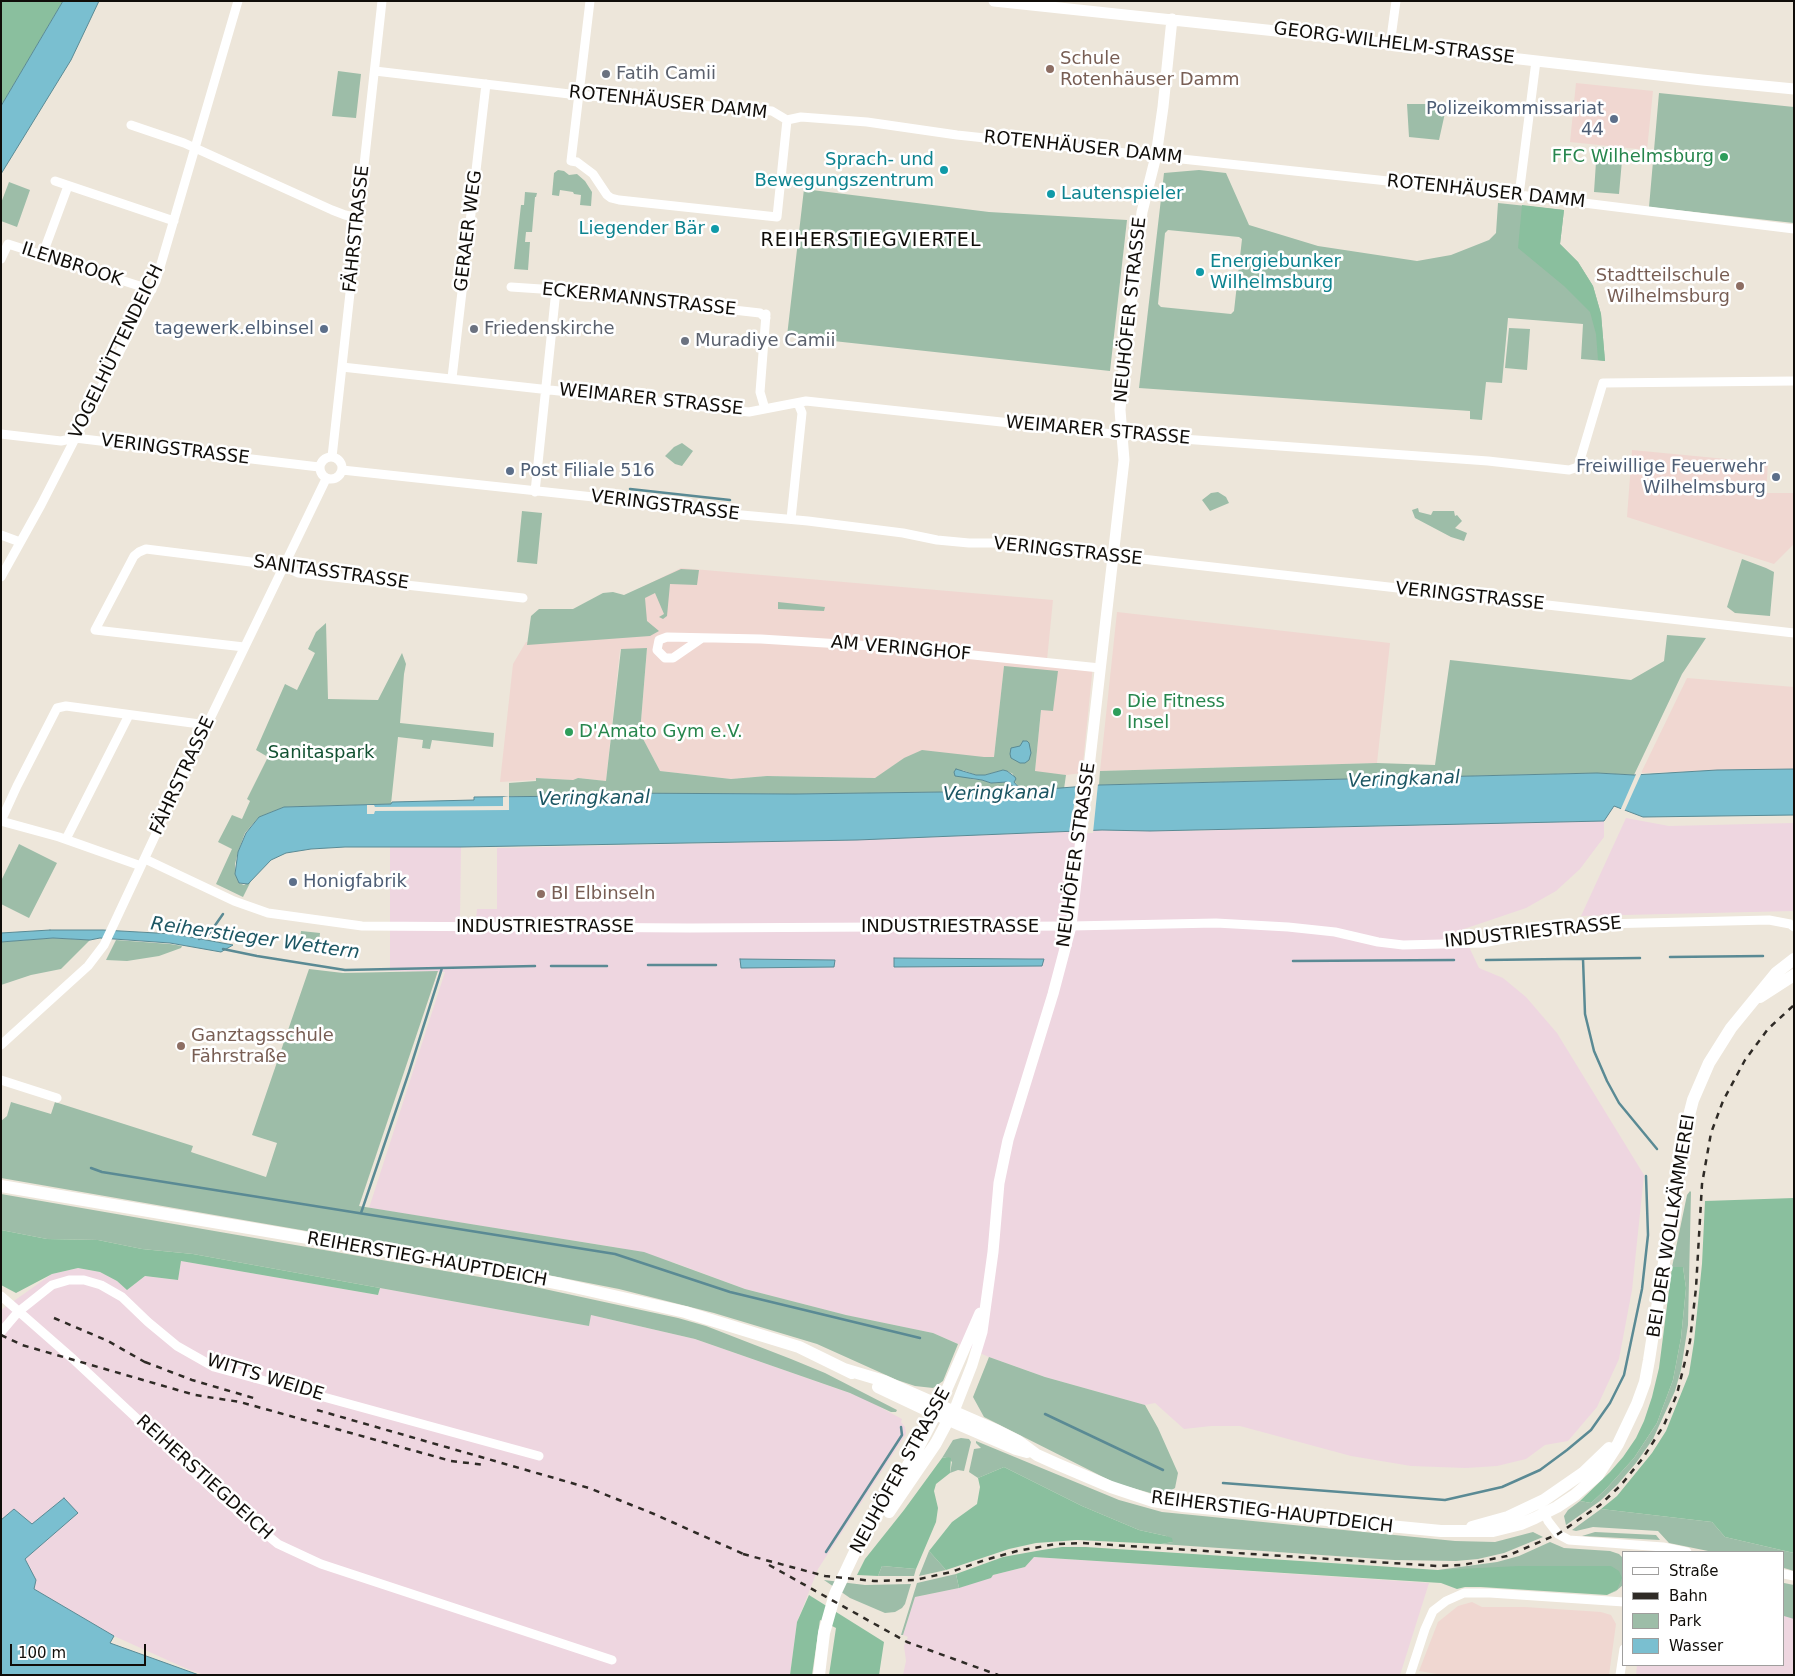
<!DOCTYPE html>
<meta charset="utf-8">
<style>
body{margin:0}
#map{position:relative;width:1795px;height:1676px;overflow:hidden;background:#ede6da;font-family:"DejaVu Sans",sans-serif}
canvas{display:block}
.frame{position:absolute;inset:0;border:2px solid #100d09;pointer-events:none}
.legend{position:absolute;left:1622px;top:1551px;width:162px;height:115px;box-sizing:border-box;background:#fff;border:1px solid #9f9e9d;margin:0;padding:6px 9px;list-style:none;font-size:15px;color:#100d09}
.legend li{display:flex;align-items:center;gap:10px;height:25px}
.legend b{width:25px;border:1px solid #9f9e9d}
.scale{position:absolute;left:10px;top:1644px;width:136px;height:22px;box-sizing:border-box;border:2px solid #100d09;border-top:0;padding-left:6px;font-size:15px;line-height:18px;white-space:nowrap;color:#100d09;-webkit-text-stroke:4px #fff;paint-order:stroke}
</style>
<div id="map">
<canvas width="1795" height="1676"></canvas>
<div class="frame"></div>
<ul class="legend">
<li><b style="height:6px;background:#fff"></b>Straße</li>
<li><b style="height:6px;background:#2f2b26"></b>Bahn</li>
<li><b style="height:14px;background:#9dbda8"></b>Park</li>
<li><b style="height:14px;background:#7abfd0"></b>Wasser</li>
</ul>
<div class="scale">100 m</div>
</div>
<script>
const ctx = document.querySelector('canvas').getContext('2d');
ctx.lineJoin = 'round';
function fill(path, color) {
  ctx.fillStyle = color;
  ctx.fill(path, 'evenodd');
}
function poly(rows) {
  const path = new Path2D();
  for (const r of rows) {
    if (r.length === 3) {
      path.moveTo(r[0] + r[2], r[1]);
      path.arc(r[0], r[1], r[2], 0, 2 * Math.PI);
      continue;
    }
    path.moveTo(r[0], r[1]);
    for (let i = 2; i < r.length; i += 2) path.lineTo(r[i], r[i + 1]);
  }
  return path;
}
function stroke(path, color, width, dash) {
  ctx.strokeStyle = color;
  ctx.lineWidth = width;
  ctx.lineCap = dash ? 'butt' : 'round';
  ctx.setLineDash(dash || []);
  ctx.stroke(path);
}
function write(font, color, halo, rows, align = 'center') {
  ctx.font = font + ' "DejaVu Sans",sans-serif';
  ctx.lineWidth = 5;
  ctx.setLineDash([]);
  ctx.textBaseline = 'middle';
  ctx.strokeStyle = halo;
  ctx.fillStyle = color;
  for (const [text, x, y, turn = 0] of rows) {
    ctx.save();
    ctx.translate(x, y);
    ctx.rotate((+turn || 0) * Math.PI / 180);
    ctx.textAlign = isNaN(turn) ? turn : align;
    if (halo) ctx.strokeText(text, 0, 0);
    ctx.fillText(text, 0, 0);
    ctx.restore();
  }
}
fill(poly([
 [1576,83,1653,91,1647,150,1570,142],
 [1632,450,1768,463,1766,493,1794,493,1794,544,1774,564,1627,517],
 [681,568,1053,600,1047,660,1093,665,1082,773,1066,775,1035,772,1041,710,1004,666,994,757,904,758,876,778,767,776,731,779,660,771,640,733,647,649,620,650,606,781,578,778,573,780,536,778,536,780,500,782,513,664,526,642,648,632,642,587],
 [1117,612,1390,643,1377,763,1100,771],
 [1687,678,1794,687,1794,769,1641,773],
 [1472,1602,1482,1607,1525,1607,1601,1612,1611,1615,1616,1624,1609,1675,1443,1675,1419,1671,1438,1622,1458,1606]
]), '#f0d7d1');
fill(poly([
 [1626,818,1669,826,1794,823,1794,911,1581,916],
 [1604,821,1604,837,1580,869,1556,891,1526,908,1461,930,1479,968,1503,978,1526,997,1557,1033,1644,1175,1632,1290,1619,1359,1597,1407,1568,1441,1545,1445,1526,1459,1497,1466,1466,1468,1411,1466,1351,1456,1240,1426,1211,1426,1184,1429,1155,1403,1145,1405,1045,1377,989,1357,933,1333,846,1315,745,1289,675,1263,620,1248,369,1208,445,972,390,971,390,847,461,847,460,918,476,918,477,909,497,909,497,848,857,840,1102,830,1179,831],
 [181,1261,378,1295,380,1288,589,1326,591,1315,695,1339,861,1397,902,1419,901,1422,905,1427,906,1434,818,1569,797,1622,790,1675,204,1675,185,1668,114,1636,34,1589,36,1580,25,1559,32,1524,14,1509,1,1520,1,1310,52,1274,78,1268,100,1272,117,1281,127,1290,145,1276,178,1280],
 [1034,1557,1429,1583,1400,1675,903,1675,906,1661,904,1646,908,1637,903,1635,915,1597,959,1588,993,1575,1025,1567],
 [1784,1607,1794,1609,1794,1675,1636,1675,1637,1665,1784,1665]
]), '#eed6e0');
fill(poly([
 [338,71,361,74,356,118,332,116],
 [1659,93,1794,107,1794,223,1649,207],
 [1407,104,1447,104,1439,140,1409,137],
 [1597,147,1623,149,1619,194,1594,192],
 [558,170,564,171,569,175,577,174,585,181,592,192,591,206,580,205,581,195,574,194,573,192,560,190,559,196,552,195,554,173],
 [1199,170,1226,173,1249,225,1318,246,1417,261,1451,255,1489,240,1496,233,1498,203,1564,210,1560,244,1578,262,1593,286,1601,314,1605,361,1581,359,1583,324,1508,318,1502,383,1486,382,1482,420,1470,419,1470,411,1139,388,1164,173],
 [1168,230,1239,237,1242,239,1234,311,1231,314,1161,307,1158,304,1165,233],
 [9,182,30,190,17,227,1,221,1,203],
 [804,189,989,212,1127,220,1110,371,787,336],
 [525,192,537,193,536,197,535,197,532,232,526,232,525,242,530,242,528,270,514,269,521,205,524,205],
 [1509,328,1530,329,1527,370,1505,368],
 [682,443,693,451,682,466,675,464,665,456,674,447],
 [1218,492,1226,497,1229,503,1210,511,1202,500,1211,493],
 [1418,508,1419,512,1431,515,1433,511,1454,511,1455,516,1457,515,1462,521,1455,528,1467,533,1464,541,1451,537,1415,518,1412,510],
 [522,511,542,513,537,564,517,562],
 [1742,559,1766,568,1774,572,1770,616,1735,613,1727,607],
 [681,569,699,570,697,585,670,584,667,616,663,619,659,617,664,614,655,593,645,598,647,621,659,631,650,636,527,645,531,616,539,609,573,609,603,593,613,592,624,595],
 [778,602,825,607,824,611,778,609],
 [326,623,328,699,378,700,402,653,406,664,404,674,400,723,494,733,493,747,432,740,430,749,422,748,423,740,398,737,391,804,284,807,259,817,245,833,238,852,235,864,235,874,239,883,244,885,251,881,243,897,216,884,232,849,218,842,232,815,242,819,250,801,247,799,268,757,256,750,285,684,297,690,315,653,308,649,316,632],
 [1667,635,1706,638,1682,674,1634,775,1597,773,1099,785,1100,771,1377,763,1435,765,1450,660,1631,680,1664,661],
 [647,648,640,733,660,771,731,779,767,776,875,778,904,758,922,750,984,757,994,757,1004,666,1058,671,1053,711,1041,710,1035,771,1066,775,1064,789,1022,791,1014,781,1013,774,1007,771,1003,770,985,775,976,775,962,770,971,779,982,780,991,783,1007,782,1013,786,1016,791,795,794,604,793,585,796,509,796,509,783,536,781,536,778,573,780,578,778,606,781,621,649],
 [19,844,57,863,29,918,1,904,1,881],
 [301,931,320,933,319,942,300,940],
 [53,938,90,940,61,969,31,975,1,985,1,942],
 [116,940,170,944,182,946,181,948,159,956,127,961,106,960],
 [309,969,343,973,438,971,359,1206,644,1252,745,1289,846,1315,933,1333,958,1344,943,1381,933,1388,915,1386,897,1380,817,1344,714,1313,619,1289,451,1256,1,1178,1,1121,7,1116,11,1102,51,1114,55,1102,193,1146,191,1152,266,1177,277,1143,252,1135],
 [1690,1191,1691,1192,1688,1325,1681,1370,1675,1391,1653,1439,1636,1463,1618,1484,1600,1501,1566,1525,1564,1516,1568,1510,1580,1501,1591,1503,1606,1489,1634,1458,1657,1423,1673,1380,1681,1338,1686,1288,1683,1267,1672,1267,1687,1195],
 [1,1194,526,1285,678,1318,706,1326,791,1359,825,1373,897,1410,896,1412,891,1412,850,1393,695,1339,591,1315,589,1326,193,1254,142,1249,98,1240,47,1239,1,1230],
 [989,1357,1045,1377,1145,1405,1158,1428,1178,1473,1175,1488,1161,1496,1115,1483,984,1417,973,1397],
 [961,1438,969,1439,971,1442,964,1471,958,1470,950,1473,952,1462,947,1457,942,1458,953,1440],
 [976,1441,1119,1500,1162,1512,1455,1541,1495,1542,1533,1532,1543,1537,1504,1553,1478,1559,1456,1561,1394,1560,1161,1544,1173,1542,1166,1536,1139,1530,1082,1506,1004,1467,978,1478,969,1472,974,1449,981,1448,976,1443],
 [1601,1509,1712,1522,1725,1537,1794,1553,1794,1571,1784,1568,1784,1552,1713,1552,1669,1543,1658,1531,1593,1527,1576,1531,1572,1530],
 [1595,1532,1656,1535,1660,1540,1582,1536],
 [1550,1542,1564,1548,1610,1551,1619,1554,1624,1559,1623,1585,1616,1591,1607,1595,1617,1590,1438,1570,1497,1562,1519,1556],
 [929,1551,946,1570,919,1576],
 [882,1566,916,1569,914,1576,878,1576],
 [956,1574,959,1588,915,1597,903,1635,901,1635,917,1583],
 [824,1580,865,1585,911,1584,905,1604,902,1608,895,1612,885,1613,850,1598],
 [1784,1583,1794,1585,1794,1619,1784,1616]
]), '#9dbda8');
fill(poly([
 [1,1,63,1,1,106],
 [1522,205,1564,210,1560,244,1578,262,1593,286,1601,314,1605,361,1598,360,1596,334,1590,312,1564,286,1518,248],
 [1794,1198,1794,1553,1725,1537,1712,1522,1601,1509,1617,1496,1652,1453,1666,1431,1689,1374,1694,1342,1702,1264,1705,1201],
 [1,1230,47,1239,98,1240,142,1249,193,1254,380,1288,378,1295,181,1261,178,1280,145,1276,127,1290,117,1281,100,1272,78,1268,52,1274,16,1293,1,1285],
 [1672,1267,1683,1267,1686,1288,1681,1338,1673,1380,1657,1423,1634,1458,1606,1489,1591,1503,1580,1501,1610,1472,1623,1457,1636,1438,1644,1421,1652,1397,1659,1368],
 [947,1457,951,1458,950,1473,936,1484,934,1491,938,1508,936,1522,916,1569,882,1566,878,1576,857,1575,865,1559,904,1510,942,1458],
 [1004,1467,1082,1506,1139,1530,1166,1536,1172,1538,1173,1542,1161,1544,1077,1540,1036,1543,1009,1549,946,1570,929,1551,952,1522,977,1504,980,1487,978,1478],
 [1062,1547,1086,1547,1438,1570,1519,1566,1611,1566,1619,1571,1622,1578,1617,1590,1607,1595,1481,1587,1465,1587,1457,1589,1441,1583,1034,1557,1025,1567,993,1575,991,1578,959,1588,956,1574,1003,1557,1042,1550],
 [809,1595,884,1642,879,1675,829,1675,836,1628,820,1620,812,1675,790,1675,797,1622]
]), '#8abf9e');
const water = poly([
 [63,1,99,1,71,60,1,174,1,106,63,1],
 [1023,741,1027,741,1029,743,1031,753,1029,760,1025,763,1020,763,1011,758,1010,754,1011,748,1020,746,1023,741],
 [956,769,976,775,985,775,1003,770,1007,771,1015,777,1016,779,1014,782,1022,791,1099,785,1597,773,1634,775,1717,770,1794,769,1794,815,1643,817,1614,806,1604,821,1150,831,1102,830,857,840,461,847,345,847,311,849,286,853,271,860,248,884,239,883,235,874,238,852,246,833,259,817,284,807,391,804,392,802,474,800,474,797,585,796,604,793,795,794,1016,791,1013,786,1007,782,991,783,982,780,955,776,954,772,956,769],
 [50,930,103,930,174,934,233,945,221,952,170,943,100,938,90,940,53,938,1,942,1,933,50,930],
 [894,958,1028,959,1044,959,1042,966,894,967,894,958],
 [740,959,835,960,834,967,741,968,740,959],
 [64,1498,78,1513,25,1559,36,1580,34,1589,114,1636,110,1643,199,1675,1,1675,1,1520,14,1509,32,1524,64,1498]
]);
fill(water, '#7abfd0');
stroke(water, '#5a8a94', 1);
fill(poly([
 [1637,772,1642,772,1624,812,1620,811],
 [1098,784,1093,833,1071,833,1076,785],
 [509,796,509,810,375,811,374,814,367,814,367,805,374,805,375,807,503,806,503,797]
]), '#ede6da');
stroke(poly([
 [630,489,730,500],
 [199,939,209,934,223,914],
 [223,949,257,956,345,970,535,966],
 [1670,957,1763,956],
 [1583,959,1585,1014,1594,1051,1607,1081,1619,1103,1657,1149],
 [1486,960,1640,958],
 [1293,961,1454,960],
 [648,965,716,965],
 [551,966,607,966],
 [91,1168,102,1172,615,1254,730,1292,920,1338],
 [361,1213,409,1072,442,968],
 [1045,1414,1163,1470],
 [1223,1483,1445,1500,1502,1487,1540,1470,1567,1450,1591,1430,1610,1403,1624,1375,1642,1289,1648,1235,1646,1176],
 [826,1552,902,1435,901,1427]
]), '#5a8a94', 2.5);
stroke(poly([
 [590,1,571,161,577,162,593,174,607,195,611,198,619,200,777,217,787,120],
 [1390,45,1396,1],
 [375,71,578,95,772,111,787,120,801,117,867,122,957,135,1519,195,1794,229],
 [131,125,184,143,332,210,345,215,358,218],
 [55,181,174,221],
 [1519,195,1536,61],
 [42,256,68,186],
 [1,259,8,244,152,290],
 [511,287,556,290,760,313,766,318],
 [342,367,749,412,806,401,1113,434,1488,461,1569,470,1578,467,1603,383,1794,381],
 [452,378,486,84],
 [765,409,760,392,766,314],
 [1,434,61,441,75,438,319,467],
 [331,468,11],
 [332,457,382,1],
 [342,470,612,499,698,511,808,521,903,533,937,540,969,543,995,543,1098,554,1794,633],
 [535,492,556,290],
 [791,519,802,413,798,403],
 [1,535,20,542],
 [1,577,41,505,156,281,238,1],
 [702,638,673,658,665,658,657,650,659,640,667,637,761,639,905,648,1100,668],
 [244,647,95,630,134,556,139,552,146,549,283,566,298,573,523,598],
 [1,821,17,786,57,708,66,706,207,725],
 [1,821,59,837,141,866],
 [66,839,129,715],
 [145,859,234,901,268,913,362,926,690,928,1071,926,1216,923,1288,927,1335,932,1378,942,1403,945,1482,943,1576,926,1602,924,1769,920,1790,924,1794,927],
 [1,1045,88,966,104,945,207,725,326,479],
 [1,1080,57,1098],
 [1,1296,73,1359,222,1498,278,1544,321,1564,612,1660],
 [1,1332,18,1312,52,1285,69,1280,84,1280,101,1285,122,1297,148,1322,177,1346,214,1367,539,1456],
 [1543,1510,1548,1521,1558,1534,1569,1540,1663,1547,1687,1552],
 [1784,1574,1794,1576],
 [1410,1675,1425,1629,1433,1611,1446,1601,1464,1593,1490,1593,1624,1602],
 [1620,1675,1624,1649]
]), '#fff', 9);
stroke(poly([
 [994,1,1276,31,1702,80,1794,89],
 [940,1405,980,1313],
 [954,1411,972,1365,982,1332,993,1252,999,1183,1008,1140,1053,994,1071,926,1124,460,1120,410,1122,386,1142,212,1156,156,1163,107,1172,19]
]), '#fff', 11);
stroke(poly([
 [1760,997,1794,975],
 [1,1186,432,1259,561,1284,685,1312,799,1347,852,1373],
 [844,1369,884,1381,998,1431,1018,1441,1037,1455,1057,1464,1111,1487,1153,1501,1183,1506,1441,1531,1493,1531,1521,1524,1535,1518,1557,1507,1575,1495,1598,1475,1618,1444,1637,1404,1645,1382,1649,1360,1683,1139,1693,1100,1709,1063,1731,1028,1776,973,1794,959],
 [878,1387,935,1414,1016,1449,1027,1452],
 [889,1512,936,1443,952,1413],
 [1472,1527,1508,1517,1544,1500,1583,1473,1609,1448],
 [819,1675,824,1633,835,1594,859,1543,915,1454,938,1409]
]), '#fff', 12);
stroke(poly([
 [54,1318,108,1341,150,1365],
 [1,1335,22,1345,195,1395,240,1402,451,1461,485,1465],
 [145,1362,192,1380,257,1399],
 [317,1410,589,1488,654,1514,748,1556],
 [743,1554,825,1576,874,1581,915,1580,951,1572,985,1560,1017,1551,1056,1544,1082,1543,1438,1566,1463,1565,1507,1556,1558,1534,1600,1505,1621,1485,1643,1458,1664,1425,1677,1394,1690,1341,1696,1288,1702,1184,1711,1133,1723,1101,1745,1060,1768,1029,1794,1005],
 [769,1565,907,1642,998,1675]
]), '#2f2b26', 2.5, [6, 6]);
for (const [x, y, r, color] of [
 [1050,69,5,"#8d6e63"],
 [606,74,5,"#6b7280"],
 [1614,119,5,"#5c6f8a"],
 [1724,157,5,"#2e9e5b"],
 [944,170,5,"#0f9aa8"],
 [1051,194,5,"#0f9aa8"],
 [715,229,5,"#0f9aa8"],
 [1200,272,5,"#0f9aa8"],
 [1740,286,5,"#8d6e63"],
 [324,329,5,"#5c6f8a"],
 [474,329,5,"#6b7280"],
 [685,341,5,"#6b7280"],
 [510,471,5,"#5c6f8a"],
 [1776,477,5,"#5c6f8a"],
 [1117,712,5,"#2e9e5b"],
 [569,732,5,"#2e9e5b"],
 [293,882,5,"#5c6f8a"],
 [541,894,5,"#8d6e63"],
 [181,1046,5,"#8d6e63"]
]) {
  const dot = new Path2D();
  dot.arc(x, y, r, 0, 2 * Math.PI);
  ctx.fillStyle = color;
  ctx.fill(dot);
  stroke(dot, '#fff', 2);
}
write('18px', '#100d09', '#fff', [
 ["GEORG-WILHELM-STRASSE",1394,44,7],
 ["ROTENHÄUSER DAMM",668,103,6],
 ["ROTENHÄUSER DAMM",1083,148,6],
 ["ROTENHÄUSER DAMM",1486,192,6],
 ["FÄHRSTRASSE",357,229,-84],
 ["GERAER WEG",469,231,-83],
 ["ILENBROOK",72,265,18],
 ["ECKERMANNSTRASSE",639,300,6],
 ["NEUHÖFER STRASSE",1131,310,-84],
 ["VOGELHÜTTENDEICH",117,352,-64],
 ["WEIMARER STRASSE",651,400,6],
 ["WEIMARER STRASSE",1098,431,5],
 ["VERINGSTRASSE",175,450,7],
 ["VERINGSTRASSE",665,506,7],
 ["VERINGSTRASSE",1068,552,6],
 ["SANITASSTRASSE",331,573,8],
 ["VERINGSTRASSE",1470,597,6],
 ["AM VERINGHOF",901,649,5],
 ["FÄHRSTRASSE",183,776,-65],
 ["NEUHÖFER STRASSE",1077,855,-82],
 ["INDUSTRIESTRASSE",545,927],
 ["INDUSTRIESTRASSE",950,927],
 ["INDUSTRIESTRASSE",1533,933,-6],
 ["BEI DER WOLLKÄMMEREI",1672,1226,-81],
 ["REIHERSTIEG-HAUPTDEICH",427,1260,10],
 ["WITTS WEIDE",265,1378,17],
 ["NEUHÖFER STRASSE",901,1471,-61],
 ["REIHERSTIEGDEICH",204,1478,42],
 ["REIHERSTIEG-HAUPTDEICH",1272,1513,7]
]);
write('18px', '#785e54', '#fff', [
 ["Schule",1060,59],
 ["Rotenhäuser Damm",1060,80],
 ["Stadtteilschule",1730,276,"right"],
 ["Wilhelmsburg",1730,297,"right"],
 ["BI Elbinseln",551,894],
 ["Ganztagsschule",191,1036],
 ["Fährstraße",191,1057]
], 'left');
write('18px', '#5b616d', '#fff', [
 ["Fatih Camii",616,74],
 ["Friedenskirche",484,329],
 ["Muradiye Camii",695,341]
], 'left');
write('18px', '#4e5e75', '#fff', [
 ["Polizeikommissariat",1604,109],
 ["44",1604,130],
 ["tagewerk.elbinsel",314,329],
 ["Freiwillige Feuerwehr",1766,467],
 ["Wilhelmsburg",1766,488],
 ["Post Filiale 516",520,471,"left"],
 ["Honigfabrik",303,882,"left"]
], 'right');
write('18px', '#27864d', '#fff', [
 ["FFC Wilhelmsburg",1714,157,"right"],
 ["Die Fitness",1127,702],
 ["Insel",1127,723],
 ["D'Amato Gym e.V.",579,732]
], 'left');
write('18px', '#0d838f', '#fff', [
 ["Sprach- und",934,160],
 ["Bewegungszentrum",934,181],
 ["Lautenspieler",1061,194,"left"],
 ["Liegender Bär",705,229],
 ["Energiebunker",1210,262,"left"],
 ["Wilhelmsburg",1210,283,"left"]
], 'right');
write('18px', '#125132', '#fff', [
 ["Sanitaspark",321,753]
]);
ctx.letterSpacing = '1px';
write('19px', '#100d09', '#fff', [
 ["REIHERSTIEGVIERTEL",871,241]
]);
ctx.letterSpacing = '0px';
write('italic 19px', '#1c5663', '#fff', [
 ["Veringkanal",1404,780,-2],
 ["Veringkanal",999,794,-1],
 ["Veringkanal",594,799,-1],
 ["Reiherstieger Wettern",255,939,8]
]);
</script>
